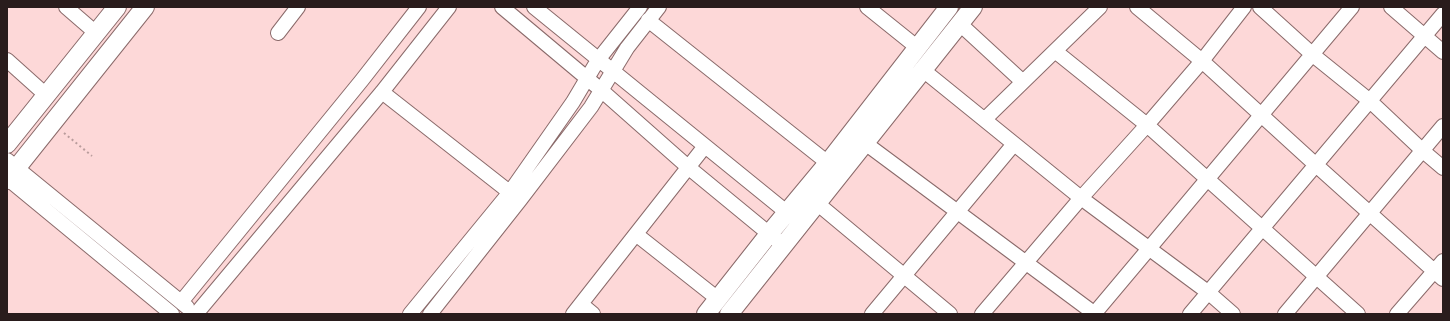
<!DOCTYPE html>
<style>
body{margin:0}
#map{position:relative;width:1450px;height:321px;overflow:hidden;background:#fdd8d8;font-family:"Source Sans 3",sans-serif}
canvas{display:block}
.frame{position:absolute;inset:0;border:8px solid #291c1c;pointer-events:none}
</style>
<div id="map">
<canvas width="1450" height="321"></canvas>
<div class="frame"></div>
</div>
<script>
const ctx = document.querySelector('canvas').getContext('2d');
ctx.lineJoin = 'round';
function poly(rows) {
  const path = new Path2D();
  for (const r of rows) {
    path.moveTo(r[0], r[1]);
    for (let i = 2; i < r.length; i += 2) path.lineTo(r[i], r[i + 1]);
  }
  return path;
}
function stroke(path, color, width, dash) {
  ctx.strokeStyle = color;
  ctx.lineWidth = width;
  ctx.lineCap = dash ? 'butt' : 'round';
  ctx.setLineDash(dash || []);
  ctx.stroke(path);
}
const minor = poly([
 [66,7,96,33],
 [502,7,601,90,688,167,784,246],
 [534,7,795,219],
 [867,7,918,48],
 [1137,7,1202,61,1316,165,1443,279],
 [1260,7,1313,55,1370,101,1423,151,1443,168],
 [1391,7,1443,52],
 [648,20,828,163],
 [960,24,1023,82],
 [278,33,298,7],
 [1055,51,1147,125,1358,314],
 [7,60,46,95],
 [923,70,1081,198,1209,293,1233,314],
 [382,92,517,198],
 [985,119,1100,7],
 [865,143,1095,314],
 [7,160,187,307],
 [7,178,172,314],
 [818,204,950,314],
 [637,235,718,299],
 [181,302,362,80,419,7],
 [581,304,593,314],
 [196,314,382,92,449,7],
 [410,314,510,192,573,102,598,60,640,7],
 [430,314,520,200,591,107,627,48,659,7],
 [573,314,705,146],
 [872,314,1014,144],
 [982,314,1081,198,1147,125,1202,61,1244,7],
 [1094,314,1352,7],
 [1190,314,1443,14],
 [1285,314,1443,126],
 [1397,314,1443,261]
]);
const major = poly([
 [7,144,117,7],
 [7,180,145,7],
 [706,314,769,234,828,163,949,7],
 [729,314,973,7]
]);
stroke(minor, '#8a6a6a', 16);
stroke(major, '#8a6a6a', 20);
stroke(poly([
 [64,133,92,156]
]), '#b99c9c', 2, [2, 3]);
stroke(minor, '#fff', 14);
stroke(major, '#fff', 18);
</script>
